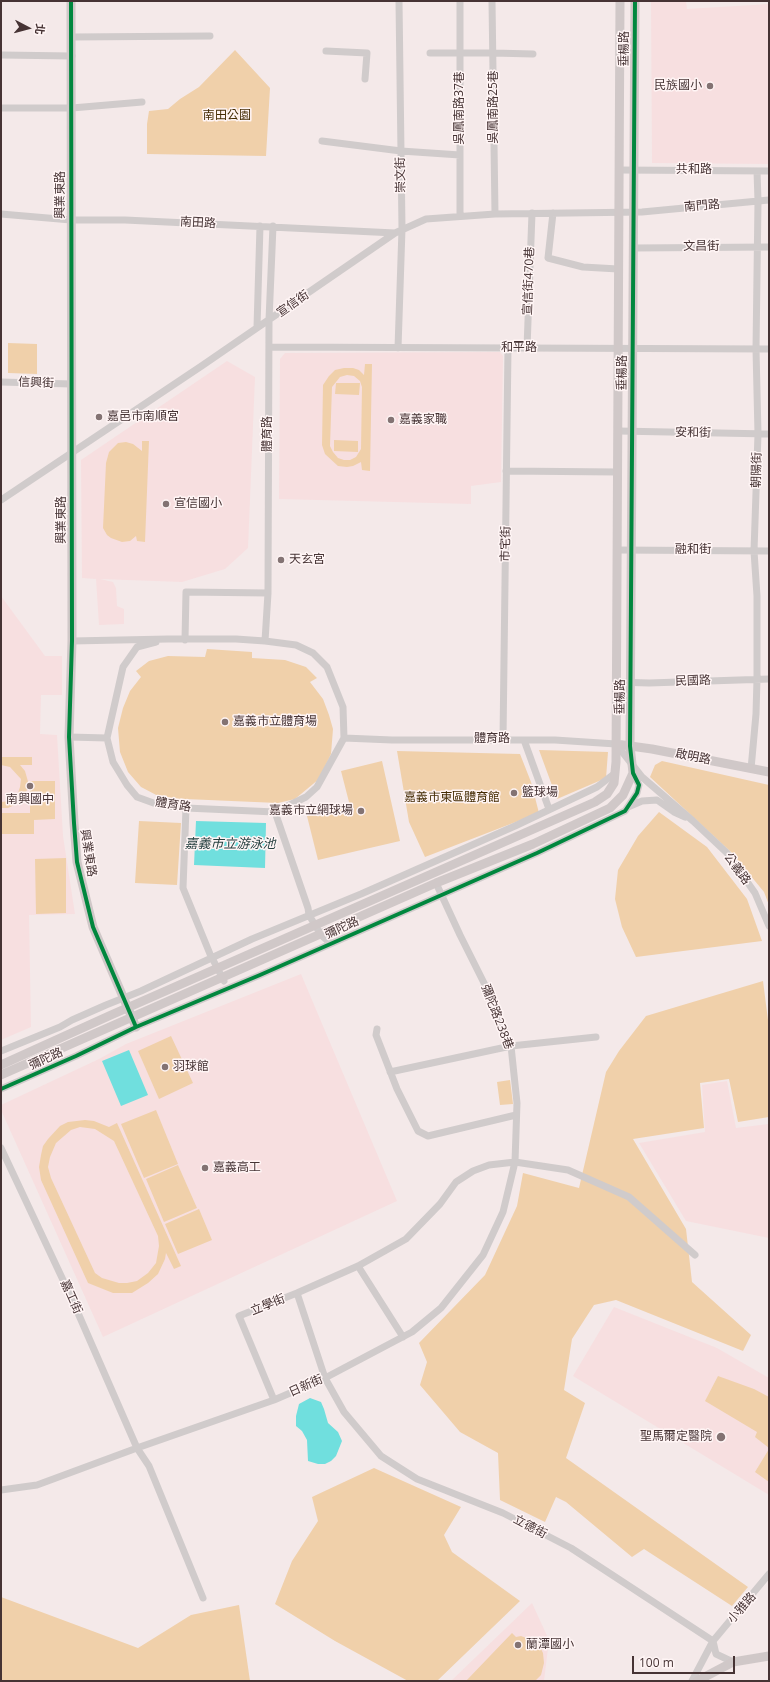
<!DOCTYPE html>
<meta charset="utf-8">
<style>
body{margin:0}
#map{position:relative;width:770px;height:1682px;overflow:hidden;background:#f4e9e9;font-family:"Open Sans","Noto Sans TC",sans-serif}
canvas{display:block}
.frame{position:absolute;inset:0;border:2px solid #463334;pointer-events:none}
.north{position:absolute;left:8px;top:8px;width:40px;height:40px;-webkit-text-stroke:3px #fff5f5;paint-order:stroke;rotate:96deg;font-size:11px;font-weight:700;line-height:16px;text-align:center;color:#463334}
.north::after{content:'';display:block;margin:auto;width:14px;height:18px;background:#463334;clip-path:polygon(50% 0,100% 100%,50% 72%,0 100%)}
.scale{position:absolute;left:632px;top:1656px;width:103px;height:18px;box-sizing:border-box;border:2px solid #463334;border-top:0;padding-left:5px;font-size:12px;line-height:14px;white-space:nowrap;color:#463334;-webkit-text-stroke:3px #fff5f5;paint-order:stroke}
</style>
<div id="map">
<canvas width="770" height="1682"></canvas>
<div class="frame"></div>
<div class="north">北</div>
<div class="scale">100 m</div>
</div>
<script>
const ctx = document.querySelector('canvas').getContext('2d');
ctx.lineJoin = 'round';
function fill(path, color) {
  ctx.fillStyle = color;
  ctx.fill(path, 'evenodd');
}
function poly(rows) {
  const path = new Path2D();
  for (const r of rows) {
    path.moveTo(r[0], r[1]);
    for (let i = 2; i < r.length; i += 2) path.lineTo(r[i], r[i + 1]);
  }
  return path;
}
function stroke(path, color, width, dash) {
  ctx.strokeStyle = color;
  ctx.lineWidth = width;
  ctx.lineCap = dash ? 'butt' : 'round';
  ctx.setLineDash(dash || []);
  ctx.stroke(path);
}
function write(font, color, halo, rows, align = 'center') {
  ctx.font = font + ' "Open Sans","Noto Sans TC",sans-serif';
  ctx.lineWidth = 3;
  ctx.setLineDash([]);
  ctx.textBaseline = 'middle';
  ctx.strokeStyle = halo;
  ctx.fillStyle = color;
  for (const [text, x, y, turn = 0] of rows) {
    ctx.save();
    ctx.translate(x, y);
    ctx.rotate((+turn || 0) * Math.PI / 180);
    ctx.textAlign = isNaN(turn) ? turn : align;
    if (halo) ctx.strokeText(text, 0, 0);
    ctx.fillText(text, 0, 0);
    ctx.restore();
  }
}
fill(poly([
 [651,1,686,1,687,9,769,4,769,164,652,163],
 [500,352,503,356,501,482,471,486,471,504,279,499,280,359,285,353],
 [227,361,255,377,248,548,225,569,182,582,100,579,113,582,116,588,117,606,124,609,124,624,99,625,96,579,82,578,81,460],
 [1,596,45,656,62,656,62,695,41,695,40,734,57,735,63,836,75,914,29,915,31,1027,1,1040],
 [301,974,397,1201,103,1337,1,1110,1,1105,99,1059,126,1044],
 [727,1081,736,1128,769,1124,769,1238,686,1221,639,1143,705,1132,702,1085],
 [614,1307,717,1348,769,1378,769,1495,573,1376],
 [532,1603,549,1640,544,1681,451,1681]
]), '#f7dfe0');
fill(poly([
 [235,50,270,88,266,156,147,154,147,124,149,111,168,109,180,99,199,87],
 [8,343,37,344,37,374,8,373],
 [365,364,372,364,370,471,362,470,361,462,353,466,347,467,338,466,325,454,322,445,323,385,329,376,335,370,344,368,353,368,359,370,364,375],
 [347,375,354,376,360,381,362,387,361,449,356,457,350,460,344,460,338,458,333,452,330,446,332,387,340,377],
 [336,383,360,383,359,395,335,394],
 [334,440,358,441,358,452,334,451],
 [142,441,149,441,145,542,137,541,136,536,130,541,122,542,111,538,107,535,103,528,106,463,109,452,118,443,126,442,133,444,142,451],
 [207,649,252,652,252,658,285,660,306,667,317,678,310,682,323,699,329,715,333,729,331,754,319,779,295,799,278,803,162,798,141,787,128,772,120,752,118,728,123,708,130,691,141,677,136,671,149,661,168,656,205,657],
 [539,750,608,752,606,778,557,799],
 [397,751,520,754,531,782,539,813,425,857,409,822],
 [1,757,32,757,32,765,20,765,25,771,29,785,24,797,19,803,8,808,1,808,1,802,10,801,18,793,20,787,21,779,10,767,1,765],
 [382,761,400,841,318,860,307,816,350,806,341,771],
 [662,761,769,785,769,905,764,892,732,853,650,777,655,765],
 [30,781,55,781,55,819,34,820,34,834,1,834,1,813,30,813],
 [659,812,707,847,747,899,762,941,636,957,622,927,615,899,618,870,638,836],
 [139,821,181,823,177,885,135,883],
 [66,858,66,913,36,914,35,859],
 [763,981,769,1028,769,1117,738,1122,729,1079,700,1083,704,1128,633,1139,686,1229,692,1282,751,1335,743,1351,616,1300,594,1305,572,1339,564,1390,585,1403,566,1458,748,1587,732,1606,644,1549,632,1557,566,1502,556,1497,545,1522,500,1500,498,1453,460,1432,420,1385,427,1362,419,1343,485,1275,517,1206,523,1173,579,1188,606,1072,619,1051,646,1016],
 [171,1036,193,1083,159,1099,138,1051],
 [510,1080,513,1104,500,1105,497,1082],
 [156,1110,178,1164,144,1178,121,1124],
 [85,1120,94,1121,109,1127,117,1123,181,1266,174,1269,166,1253,165,1259,158,1274,148,1283,132,1293,113,1293,88,1283,41,1180,39,1167,41,1155,43,1146,48,1139,60,1126,68,1122],
 [80,1127,95,1129,114,1141,158,1236,159,1246,156,1263,148,1273,137,1281,127,1283,119,1283,102,1278,95,1273,51,1178,48,1167,50,1157,56,1143,71,1130],
 [178,1165,197,1208,164,1222,146,1179],
 [199,1209,212,1240,178,1254,165,1224],
 [718,1376,754,1389,769,1397,769,1448,755,1437,757,1432,705,1401],
 [769,1449,769,1482,755,1472],
 [374,1468,461,1507,444,1535,452,1552,520,1601,437,1681,408,1681,335,1641,275,1604,292,1561,318,1521,312,1497],
 [1,1597,138,1648,191,1615,239,1605,250,1681,1,1681],
 [512,1633,516,1637,521,1636,529,1639,540,1647,543,1653,544,1663,541,1675,535,1681,466,1681]
]), '#f0d0aa');
fill(poly([
 [196,821,266,823,265,868,194,865],
 [129,1050,148,1095,121,1106,102,1061],
 [310,1398,321,1402,324,1409,328,1423,338,1432,342,1441,336,1456,331,1461,325,1464,318,1464,308,1461,307,1440,302,1431,296,1426,296,1416,299,1404]
]), '#70dfde');
stroke(poly([
 [460,1,460,215],
 [492,1,495,214],
 [72,37,210,36],
 [326,51,367,53,365,79],
 [430,53,493,53,533,54],
 [2,55,72,56],
 [1,108,72,108,142,102],
 [322,141,401,151,460,155],
 [619,170,769,171],
 [553,213,548,258,583,267,618,269],
 [1,214,71,220,125,220,395,233],
 [634,248,769,247],
 [257,327,260,226],
 [269,347,769,349],
 [398,348,402,229,399,1],
 [527,348,532,213],
 [1,382,71,384],
 [618,431,769,434],
 [506,471,617,472],
 [1,500,203,365,395,233,426,219,495,214,642,212,769,200],
 [617,550,769,551],
 [185,640,186,592,268,593],
 [72,641,168,639,236,639,265,641,296,645,313,653,327,667,343,707,344,738,392,740,555,740,616,744,642,777,693,821,727,853,755,893,769,926],
 [265,641,268,593,269,320,273,226],
 [156,642,137,647,123,667,107,738,113,762,127,785,137,797,159,805,186,808,275,812,306,797,317,787,344,738],
 [616,682,649,683,769,679],
 [69,737,107,738],
 [503,739,508,348],
 [524,740,549,809],
 [751,769,756,714,757,679,757,596,754,551,758,434,756,349,758,201,757,171],
 [628,807,642,801,657,800,674,812,685,817],
 [186,808,183,888,210,954,224,981],
 [275,812,308,908,309,915,321,935,330,943],
 [377,1029,376,1035,397,1089,418,1131,428,1136,516,1115],
 [1,1051,60,1027,72,1020,106,1005,141,991,252,939,361,894,515,826,597,787,614,774],
 [390,1072,511,1046,596,1037],
 [1,1089,76,1056,136,1027,260,975,537,853,625,811,637,793,639,785,633,773],
 [1,1148,71,1297,137,1448,149,1466,203,1598],
 [358,1266,403,1337],
 [297,1293,325,1378,344,1412,381,1456,417,1479,503,1513,571,1548,713,1641,692,1681],
 [274,1400,239,1316,297,1293,358,1266,406,1239,440,1204,456,1182,473,1171,489,1165,515,1162,568,1170,629,1197,695,1255],
 [1,1490,37,1485,137,1448,274,1400,325,1378,412,1332,441,1308,483,1255,503,1212,515,1162,517,1103,511,1046,488,991,460,935,436,883],
 [733,1662,716,1654,713,1641,769,1574]
]), '#d0cbcb', 7);
stroke(poly([
 [71,1,72,641,69,737,74,823,77,862,93,927,136,1027],
 [616,744,652,749,769,772],
 [1,1065,111,1015,595,802,607,794,614,783,616,762,620,1],
 [1,1075,436,883,533,844,610,808,623,795,633,773,630,746,635,1],
 [697,1681,733,1662,769,1656]
]), '#d0c8c8', 9);
stroke(poly([
 [71,1,72,641,69,737,74,823,77,862,93,927,136,1027],
 [1,1089,76,1056,136,1027,260,975,537,853,625,811,637,793,639,785,633,773,630,746,635,1]
]), '#00873e', 4);
for (const [x, y, r, color] of [
 [710,86,4,"#837373"],
 [99,417,4,"#837373"],
 [391,420,4,"#837373"],
 [166,504,4,"#837373"],
 [281,560,4,"#837373"],
 [225,722,4,"#837373"],
 [30,786,4,"#837373"],
 [514,793,4,"#837373"],
 [361,811,4,"#837373"],
 [165,1067,4,"#837373"],
 [205,1168,4,"#837373"],
 [721,1437,5,"#837373"],
 [518,1645,4,"#837373"]
]) {
  const dot = new Path2D();
  dot.arc(x, y, r, 0, 2 * Math.PI);
  ctx.fillStyle = color;
  ctx.fill(dot);
  stroke(dot, '#fff5f5', 1.5);
}
write('12px', '#463334', '#fff5f5', [
 ["垂楊路",625,49,-90],
 ["吳鳳南路25巷",494,107,-90],
 ["吳鳳南路37巷",460,108,-90],
 ["共和路",694,170],
 ["崇文街",401,175,-91],
 ["興業東路",61,195,-90],
 ["南門路",702,206,-5],
 ["南田路",198,223,3],
 ["文昌街",701,247],
 ["宣信街470巷",529,281,-88],
 ["宣信街",293,304,-35],
 ["和平路",519,348],
 ["垂楊路",623,373,-90],
 ["信興街",36,383,2],
 ["安和街",693,433,1],
 ["體育路",268,434,-90],
 ["朝陽街",757,470,-89],
 ["興業東路",62,520,-90],
 ["市宅街",506,544,-89],
 ["融和街",693,550],
 ["民國路",693,681,-2],
 ["垂楊路",621,697,-90],
 ["體育路",492,739],
 ["啟明路",693,757,11],
 ["體育路",173,805,9],
 ["興業東路",88,853,81],
 ["公義路",737,869,54],
 ["彌陀路",342,928,-24],
 ["彌陀路238巷",497,1017,69],
 ["彌陀路",46,1059,-24],
 ["嘉工街",71,1297,66],
 ["立學街",268,1305,-22],
 ["日新街",306,1386,-24],
 ["立德街",530,1527,28],
 ["小雅路",742,1608,-49]
]);
write('12px', '#463334', '#fff5f5', [
 ["民族國小",702,86,"right"],
 ["嘉邑市南順宮",107,417],
 ["嘉義家職",399,420],
 ["宣信國小",174,504],
 ["天玄宮",289,560],
 ["嘉義市立體育場",233,722],
 ["籃球場",522,793],
 ["南興國中",30,800,"center"],
 ["嘉義市立網球場",353,811,"right"],
 ["羽球館",173,1067],
 ["嘉義高工",213,1168],
 ["聖馬爾定醫院",712,1437,"right"],
 ["蘭潭國小",526,1645]
], 'left');
write('12px', '#442b03', '#fff5f5', [
 ["南田公園",227,116],
 ["嘉義市東區體育館",452,798]
]);
write('italic 13px', '#253f3f', '#fff5f5', [
 ["嘉義市立游泳池",230,844]
]);
</script>
